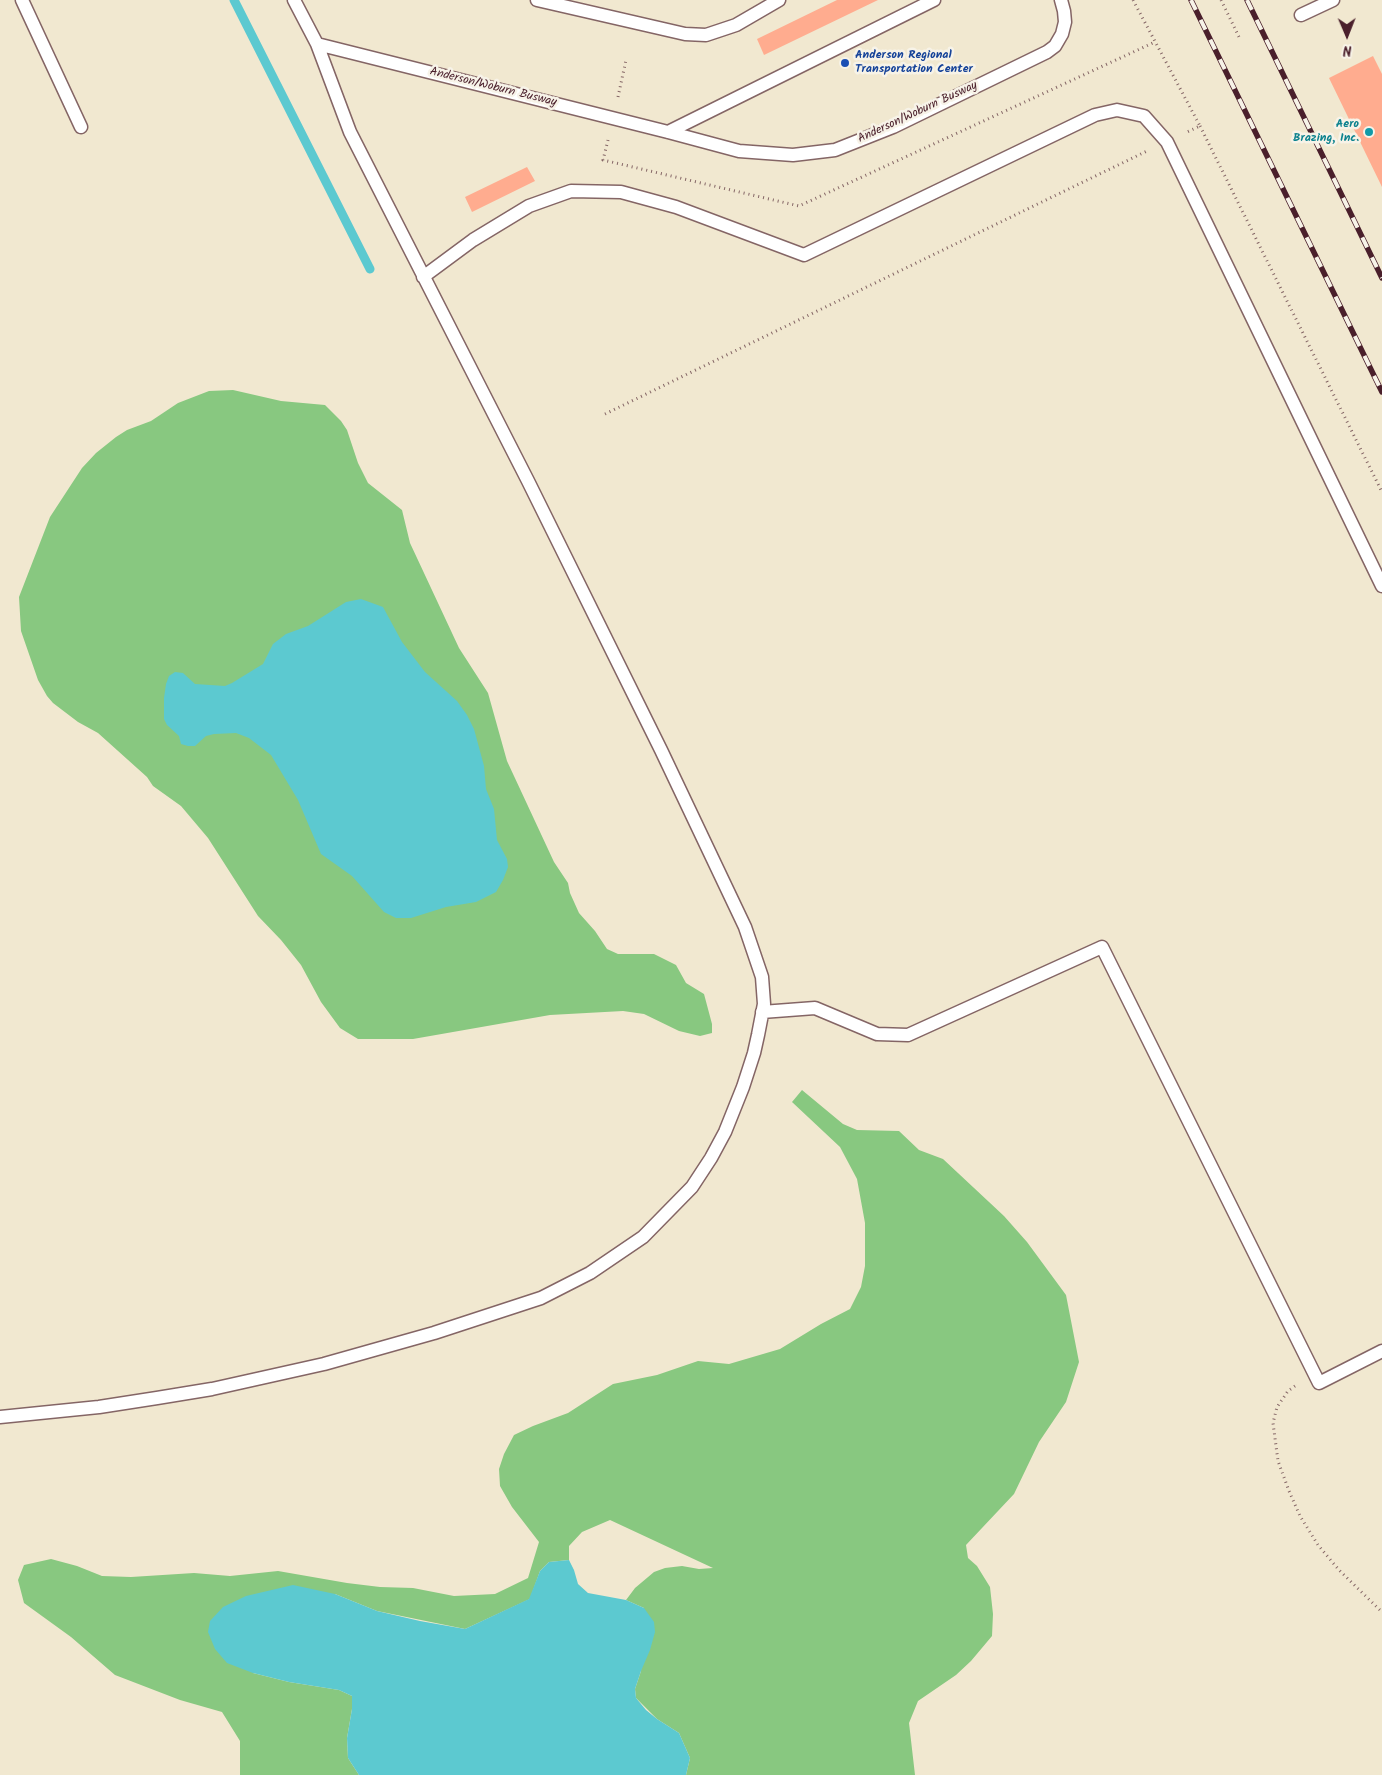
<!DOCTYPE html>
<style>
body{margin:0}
#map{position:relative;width:1382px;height:1775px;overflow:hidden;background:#f1e8d0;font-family:Kalam,sans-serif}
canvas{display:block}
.north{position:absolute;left:1322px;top:10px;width:50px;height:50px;-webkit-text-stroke:4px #f7f3e8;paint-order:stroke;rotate:179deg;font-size:14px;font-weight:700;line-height:20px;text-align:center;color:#4a1f2b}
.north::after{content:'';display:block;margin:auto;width:18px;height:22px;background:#4a1f2b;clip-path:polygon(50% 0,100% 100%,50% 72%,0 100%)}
</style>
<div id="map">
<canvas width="1382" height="1775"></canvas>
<div class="north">N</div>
</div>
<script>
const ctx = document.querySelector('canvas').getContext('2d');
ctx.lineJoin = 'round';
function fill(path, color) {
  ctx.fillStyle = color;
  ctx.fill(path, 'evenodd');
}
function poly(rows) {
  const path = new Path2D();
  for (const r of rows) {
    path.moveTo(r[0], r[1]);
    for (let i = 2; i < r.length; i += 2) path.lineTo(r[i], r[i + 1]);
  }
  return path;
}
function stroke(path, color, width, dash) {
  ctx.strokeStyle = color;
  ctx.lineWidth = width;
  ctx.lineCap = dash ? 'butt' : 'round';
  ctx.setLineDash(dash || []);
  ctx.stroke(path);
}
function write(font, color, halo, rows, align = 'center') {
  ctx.font = font + ' Kalam,sans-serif';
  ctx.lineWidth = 5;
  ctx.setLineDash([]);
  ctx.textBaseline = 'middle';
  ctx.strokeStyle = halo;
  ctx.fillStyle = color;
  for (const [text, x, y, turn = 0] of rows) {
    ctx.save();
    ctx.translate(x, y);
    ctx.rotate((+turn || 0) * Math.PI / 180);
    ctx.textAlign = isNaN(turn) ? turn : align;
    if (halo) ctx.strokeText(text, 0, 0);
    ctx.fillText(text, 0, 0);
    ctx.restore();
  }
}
fill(poly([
 [233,390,281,401,325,405,341,421,347,430,358,463,368,483,402,510,410,543,459,648,488,693,507,761,554,862,568,883,570,893,579,913,595,931,607,949,618,954,654,954,676,965,686,983,704,994,712,1024,712,1033,700,1036,679,1031,644,1014,623,1011,550,1015,413,1039,358,1039,340,1028,321,1002,301,965,281,940,258,916,208,838,181,806,153,786,147,777,98,733,78,722,53,703,47,696,38,680,21,631,19,597,50,517,82,468,96,453,116,437,127,430,151,421,178,403,209,391],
 [802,1090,843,1124,857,1130,899,1131,919,1150,943,1159,1004,1216,1027,1242,1066,1295,1079,1362,1066,1402,1039,1442,1014,1494,966,1545,968,1558,977,1566,990,1587,993,1614,992,1636,971,1661,956,1675,918,1701,909,1723,915,1775,686,1775,690,1758,679,1733,657,1719,636,1698,635,1689,641,1671,644,1608,626,1600,635,1588,654,1572,665,1568,682,1566,699,1569,713,1568,610,1520,582,1532,569,1546,569,1560,549,1562,540,1571,530,1599,465,1629,377,1611,335,1594,253,1673,289,1682,339,1690,352,1696,352,1709,347,1738,348,1758,359,1775,240,1775,240,1741,222,1712,180,1700,115,1675,71,1637,24,1603,18,1580,24,1565,51,1559,77,1566,102,1576,131,1577,194,1573,230,1576,278,1571,347,1583,380,1587,413,1588,454,1596,495,1594,528,1578,539,1542,512,1507,500,1486,499,1469,504,1454,514,1435,533,1426,568,1413,613,1384,657,1375,698,1361,729,1364,780,1349,821,1324,850,1309,861,1287,865,1266,865,1223,857,1179,840,1147,792,1102]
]), '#88c880');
fill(poly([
 [361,599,383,607,402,642,425,672,457,701,467,715,474,729,484,766,486,789,494,809,497,840,507,859,508,867,503,880,496,892,476,902,446,907,411,918,396,918,384,912,352,876,321,854,298,800,271,755,249,738,236,733,214,734,206,736,195,746,188,746,181,744,179,736,167,725,164,719,164,698,166,684,169,676,175,672,183,673,195,684,225,686,232,683,263,664,273,644,286,634,308,626,346,602],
 [569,1560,574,1570,578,1584,588,1593,626,1600,644,1608,654,1622,655,1632,650,1650,641,1671,635,1689,636,1698,646,1710,657,1719,679,1733,690,1758,686,1775,359,1775,348,1758,347,1738,352,1709,352,1696,339,1690,289,1682,253,1673,227,1663,215,1649,208,1632,210,1621,223,1607,246,1596,293,1585,335,1594,377,1611,420,1621,465,1629,529,1599,540,1571,549,1562]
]), '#5cc9d0');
stroke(poly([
 [234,0,370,269]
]), '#5cc9d0', 9);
fill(poly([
 [837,0,878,0,764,55,757,39],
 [1373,56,1382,74,1382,187,1329,78],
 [527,167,535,181,472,212,465,197]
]), '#ffac8f');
const lane = poly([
 [22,0,81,127],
 [537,0,685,34,706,35,736,25,779,0],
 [1301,15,1333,0],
 [317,44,668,132,739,151,793,155,835,150,893,127,1047,52,1055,46,1062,34,1065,22,1064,11,1061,0],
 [668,132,934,0],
 [423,277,473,240,529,206,571,191,621,192,676,207,804,255,1095,115,1117,110,1144,116,1167,142,1382,586],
 [762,1012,815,1008,877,1034,908,1035,1102,947,1319,1383,1382,1351],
 [0,1417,99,1407,157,1398,212,1389,324,1364,434,1333,541,1298,590,1273,643,1237,692,1187,711,1158,725,1132,743,1087,754,1053,758,1035,764,1004,762,977,745,927,661,750,528,481,350,132,317,44,294,0]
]);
stroke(lane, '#846565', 15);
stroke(poly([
 [1133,0,1200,126,1187,132],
 [1221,0,1239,37],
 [618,97,626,60],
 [1200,126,1382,492],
 [608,140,603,160,799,206,1155,42],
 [605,414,1147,151],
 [1295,1386,1288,1391,1277,1407,1273,1423,1278,1461,1289,1491,1300,1516,1318,1545,1339,1570,1382,1612]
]), '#846565', 3, [1, 4]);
stroke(lane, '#fff', 12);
const rail = poly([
 [1191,0,1382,392],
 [1247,0,1382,278]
]);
stroke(rail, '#4a1f2b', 5.5);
stroke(rail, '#f7f3e8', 4, [11]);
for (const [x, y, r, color] of [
 [845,63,5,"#1a4fb4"],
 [1369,132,5,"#0f9aa8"]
]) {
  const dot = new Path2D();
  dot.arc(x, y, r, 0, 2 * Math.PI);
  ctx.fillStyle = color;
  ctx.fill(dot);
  stroke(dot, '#f7f3e8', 2);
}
write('bold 12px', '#164399', '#f7f3e8', [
 ["Anderson Regional",855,56],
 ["Transportation Center",855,70]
], 'left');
write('12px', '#4a1f2b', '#f7f3e8', [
 ["Anderson/Woburn Busway",493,88,14],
 ["Anderson/Woburn Busway",918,113,-25]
]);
write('bold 12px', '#0d838f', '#f7f3e8', [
 ["Aero",1359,125],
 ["Brazing, Inc.",1359,139]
], 'right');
</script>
